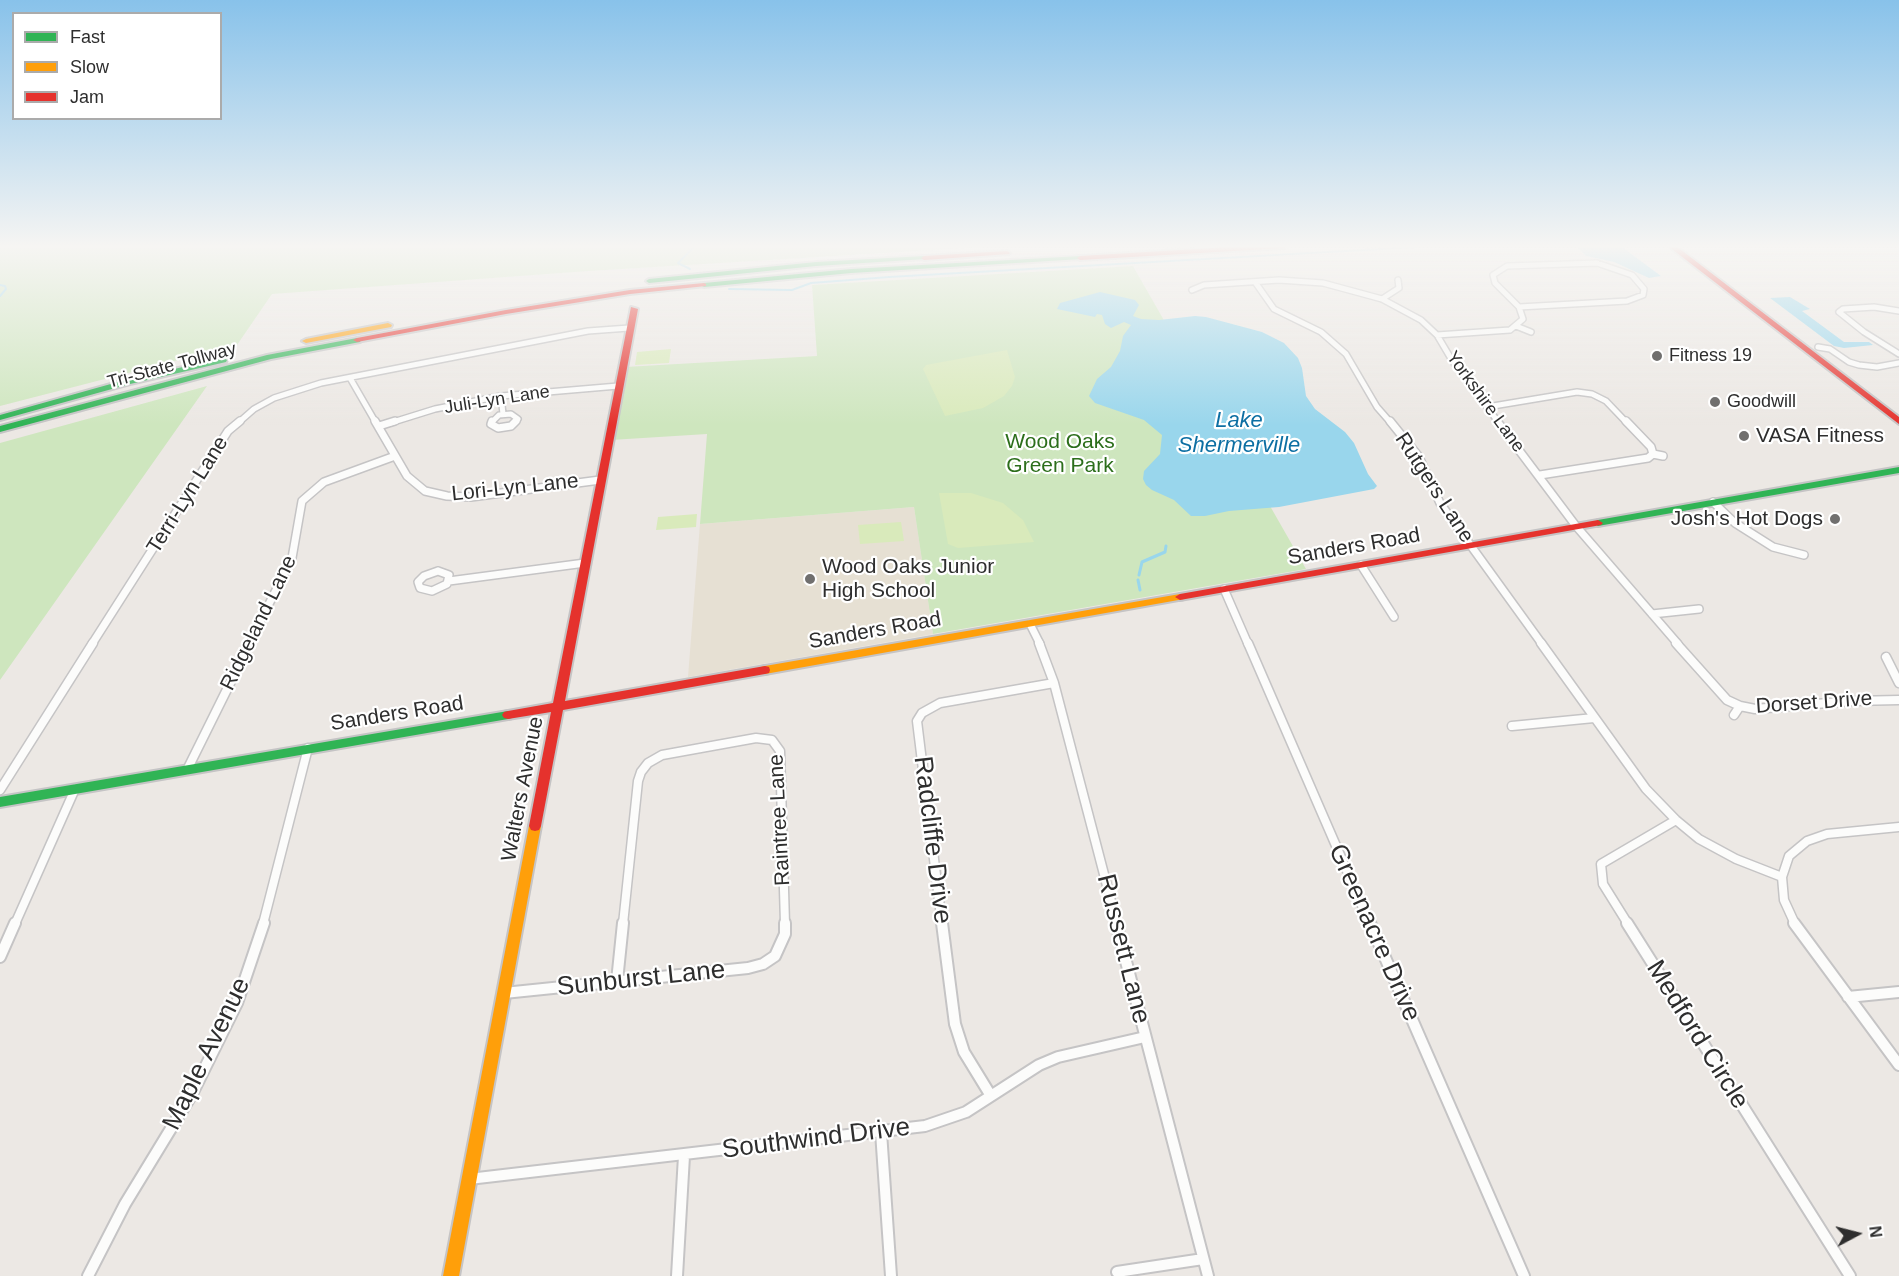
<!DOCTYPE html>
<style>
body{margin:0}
#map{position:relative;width:1899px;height:1276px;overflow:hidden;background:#ece8e4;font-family:Helvetica,sans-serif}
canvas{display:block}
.legend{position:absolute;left:12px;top:12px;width:210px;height:108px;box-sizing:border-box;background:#fff;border:2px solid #ababab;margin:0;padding:8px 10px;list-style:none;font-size:18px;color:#2e2e2e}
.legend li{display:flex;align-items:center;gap:12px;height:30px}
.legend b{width:30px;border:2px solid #ababab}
.north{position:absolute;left:1827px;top:1204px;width:60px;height:60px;-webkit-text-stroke:4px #fff;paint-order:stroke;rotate:83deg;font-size:16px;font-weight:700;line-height:24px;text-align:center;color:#2e2e2e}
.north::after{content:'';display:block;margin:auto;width:21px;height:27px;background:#2e2e2e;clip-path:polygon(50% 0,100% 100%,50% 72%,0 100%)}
</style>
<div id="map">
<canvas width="1899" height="1276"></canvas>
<ul class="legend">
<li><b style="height:8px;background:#30b455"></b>Fast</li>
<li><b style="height:8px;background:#ff9f0a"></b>Slow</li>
<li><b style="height:8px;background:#e5322d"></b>Jam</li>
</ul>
<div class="north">N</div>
</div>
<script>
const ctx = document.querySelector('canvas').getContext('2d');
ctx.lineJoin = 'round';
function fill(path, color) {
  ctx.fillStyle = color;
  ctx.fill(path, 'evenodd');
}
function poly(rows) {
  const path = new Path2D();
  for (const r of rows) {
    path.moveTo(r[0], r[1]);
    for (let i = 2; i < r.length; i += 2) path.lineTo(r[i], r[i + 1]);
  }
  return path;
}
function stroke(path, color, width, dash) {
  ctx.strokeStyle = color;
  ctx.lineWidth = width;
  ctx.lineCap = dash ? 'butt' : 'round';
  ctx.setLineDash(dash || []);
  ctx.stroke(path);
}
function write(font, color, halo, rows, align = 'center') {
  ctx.font = font + ' Helvetica,sans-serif';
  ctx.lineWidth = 4.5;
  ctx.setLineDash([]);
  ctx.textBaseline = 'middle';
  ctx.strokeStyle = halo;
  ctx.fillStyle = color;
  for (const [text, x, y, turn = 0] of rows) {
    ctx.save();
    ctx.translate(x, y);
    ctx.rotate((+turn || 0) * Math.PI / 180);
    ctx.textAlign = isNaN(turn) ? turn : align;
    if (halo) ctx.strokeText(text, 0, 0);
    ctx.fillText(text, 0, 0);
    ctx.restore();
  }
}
fill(poly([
 [914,507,933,634,688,677,700,524]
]), '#e6e0d3');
fill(poly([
 [0,246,999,246,589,271,272,294,237,345,0,406],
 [1133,266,1306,569,933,634,914,507,700,524,707,434,611,440,625,367,817,356,812,285],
 [207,386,0,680,0,443]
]), '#cee6be');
fill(poly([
 [671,349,669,363,635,365,637,352],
 [1007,350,1015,377,1012,386,1004,396,983,408,945,416,923,369,926,365],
 [939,493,971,493,1003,503,1023,520,1034,542,958,548,948,544],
 [697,514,696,527,656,530,658,517],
 [901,522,904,541,860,544,858,525]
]), '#d9eabb');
fill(poly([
 [1579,246,1622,247,1661,276,1649,278,1614,262,1586,256,1578,248],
 [1100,292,1135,300,1139,305,1133,316,1141,319,1159,320,1195,316,1206,317,1262,332,1284,343,1298,358,1302,368,1306,396,1315,409,1345,432,1354,443,1368,474,1377,486,1374,489,1279,507,1229,511,1205,516,1191,516,1174,500,1152,490,1146,485,1143,479,1144,471,1160,454,1162,435,1144,420,1095,403,1089,396,1097,379,1111,367,1120,351,1123,336,1131,325,1124,322,1111,328,1105,324,1102,315,1097,314,1095,317,1057,309,1060,303],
 [1790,297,1810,309,1802,311,1844,342,1869,342,1873,345,1844,348,1834,346,1770,298]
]), '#99d6ec');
stroke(poly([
 [690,269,678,263,695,246],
 [0,285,5,286,6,289,0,296],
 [729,289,792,290,811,283,889,277,1416,247]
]), '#99d6ec', 2);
stroke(poly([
 [1139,575,1142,562,1165,552,1166,546],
 [1138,580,1140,590]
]), '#99d6ec', 3);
const streetFar3 = poly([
 [1597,263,1632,275,1644,289,1643,295,1627,301,1519,307,1495,283,1493,275,1507,266,1597,263],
 [1255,282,1274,309,1321,332,1346,354,1377,407,1391,423],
 [1192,290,1204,285,1279,280,1323,283,1382,299,1421,320,1437,335,1453,362,1499,423],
 [1382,299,1399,288,1398,280],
 [1899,311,1874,307,1843,309,1839,312,1864,332,1899,354],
 [1516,326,1531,332],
 [1437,335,1510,330,1523,319,1519,307],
 [1818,347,1830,349,1849,362,1859,365,1877,367,1899,363],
 [350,378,376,423],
 [501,396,503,414],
 [1487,407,1577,392,1592,394,1606,401,1627,423],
 [238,423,254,409,274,398,321,383,588,331,629,328],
 [390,423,435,409,501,396,618,386],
 [491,423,499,415,511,414,518,419,514,423]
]);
const streetFar2 = poly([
 [375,421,407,476,425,491,447,496,471,497,600,480],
 [492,421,491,424,498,428,511,426,516,421],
 [1390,421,1419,457,1440,503,1542,644],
 [1497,421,1576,526,1678,644],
 [379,426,395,421],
 [1653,454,1663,456],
 [1540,475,1648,458,1653,454,1651,447,1626,421],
 [1713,502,1735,523,1773,547,1804,555],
 [1361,565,1394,617],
 [438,571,449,575,447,584,432,591,420,588,418,582,424,576,438,571],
 [449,581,585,563],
 [1224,589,1248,644],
 [1652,614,1699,609],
 [1030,624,1040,644],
 [92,644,228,431,240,421],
 [249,644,292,558,302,501,324,482,395,456]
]);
const streetFar1 = poly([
 [1039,643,1054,683,1117,924],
 [1248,643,1370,924],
 [1541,643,1646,789,1676,820,1699,839,1736,859,1782,877],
 [1676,643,1727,700,1740,706],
 [1886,657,1899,683],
 [1734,715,1740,706,1755,709,1852,701,1899,700],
 [1512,726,1594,718],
 [187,770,250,643],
 [0,790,93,643],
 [15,924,75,789],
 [263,924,308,748],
 [623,924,638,781,641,772,648,763,662,755,756,738,772,740,780,751,785,924],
 [942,924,917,721,922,713,940,703,1054,683],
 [1628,924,1603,884,1601,864,1676,820],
 [1795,924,1784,900,1782,877,1789,856,1807,841,1827,834,1899,827]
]);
const street = poly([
 [942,923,955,1024,964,1052,991,1096],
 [1116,923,1208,1276],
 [1370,923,1524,1276],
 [1627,923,1850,1276],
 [1794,923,1899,1065],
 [0,957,15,923],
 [617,981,623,923],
 [504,993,748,968,763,964,775,956,785,934,785,923],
 [1848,997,1899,992],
 [881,1132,891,1276],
 [469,1179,925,1126,966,1112,1039,1065,1058,1057,1145,1037],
 [1117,1272,1203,1259],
 [88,1276,125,1204,192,1094,237,1003,264,923],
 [677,1276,684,1156]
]);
const fast = poly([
 [924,256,926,257,926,259,816,266,649,283,646,281,649,279,816,262,924,256],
 [1080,256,1082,257,1082,259,851,273,704,287,700,285,704,283,851,269,1080,256],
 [357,338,361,340,360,342,271,359,0,432,0,426,267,355,357,338],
 [223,358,227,360,226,362,130,384,0,420,0,415,125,380,223,358],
 [1899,467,1899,473,1598,526,1593,523,1598,520,1899,467],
 [508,711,512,712,514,715,512,718,508,719,0,807,0,797,508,711]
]);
const slow = poly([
 [388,323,392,325,391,327,306,343,302,341,306,339,388,323],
 [1180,594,1184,595,1185,597,1184,599,765,674,761,673,760,670,761,667,765,666,1180,594],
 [535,821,539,822,541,826,459,1276,443,1276,529,826,531,822,535,821]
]);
const jam = poly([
 [1246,246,1287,246,1284,248,1080,260,1077,258,1080,256,1246,246],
 [1668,246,1676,246,1899,417,1899,424,1668,246],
 [1007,251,1010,253,1009,254,924,260,921,258,924,256,1007,251],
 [704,283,706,284,706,286,630,294,506,314,357,342,353,340,357,338,506,310,630,290,704,283],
 [631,307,638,309,565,701,765,666,769,667,770,670,769,673,765,674,563,710,541,826,539,830,535,831,531,830,529,826,551,712,508,719,504,718,502,715,504,712,508,711,553,703,631,307],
 [1598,520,1603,523,1601,525,1180,600,1175,597,1180,594,1598,520]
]);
stroke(streetFar3, '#c5c4c5', 8);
stroke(streetFar2, '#c5c4c5', 10);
stroke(streetFar1, '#c5c4c5', 11);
stroke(street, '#c5c4c5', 14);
stroke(fast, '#c5c4c5', 4);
stroke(slow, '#c5c4c5', 4);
stroke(jam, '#c5c4c5', 4);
stroke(streetFar3, '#fcfcfb', 5);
stroke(streetFar2, '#fcfcfb', 7);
stroke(streetFar1, '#fcfcfb', 8);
stroke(street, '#fcfcfb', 10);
fill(fast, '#30b455');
fill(slow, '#ff9f0a');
fill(jam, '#e5322d');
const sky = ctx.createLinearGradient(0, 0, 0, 425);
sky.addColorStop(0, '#88c2ea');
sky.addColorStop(0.58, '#f6f5f3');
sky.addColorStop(1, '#f6f5f300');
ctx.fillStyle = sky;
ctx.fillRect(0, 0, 1899, 425);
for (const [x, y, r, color] of [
 [1657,356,6,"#706f6e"],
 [1715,402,6,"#706f6e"],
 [1744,436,6,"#706f6e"],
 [1835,519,6,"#706f6e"],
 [810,579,6,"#706f6e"]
]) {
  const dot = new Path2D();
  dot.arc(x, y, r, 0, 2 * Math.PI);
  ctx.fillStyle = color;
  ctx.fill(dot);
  stroke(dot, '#fff', 2);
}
write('18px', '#2e2e2e', '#fff', [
 ["Fitness 19",1669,356],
 ["Goodwill",1727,402]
], 'left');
write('18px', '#2e2e2e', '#fff', [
 ["Tri-State Tollway",172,366,-15],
 ["Juli-Lyn Lane",497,400,-9],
 ["Yorkshire Lane",1485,402,54]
]);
write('21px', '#2e2e2e', '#fff', [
 ["VASA Fitness",1756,436],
 ["Josh's Hot Dogs",1823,519,"right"],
 ["Wood Oaks Junior",822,567],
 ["High School",822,591]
], 'left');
write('21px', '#2c6e1b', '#fff', [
 ["Wood Oaks",1060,442],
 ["Green Park",1060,466]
]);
write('21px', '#2e2e2e', '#fff', [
 ["Lori-Lyn Lane",515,488,-6],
 ["Rutgers Lane",1434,488,57],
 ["Terri-Lyn Lane",188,495,-58],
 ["Sanders Road",1354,547,-10],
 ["Ridgeland Lane",259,623,-64],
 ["Sanders Road",875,631,-10],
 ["Dorset Drive",1814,703,-4],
 ["Sanders Road",397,714,-9],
 ["Walters Avenue",523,789,-79],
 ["Raintree Lane",780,820,-93]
]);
write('italic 22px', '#0d6fa3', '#fff', [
 ["Lake",1239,421],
 ["Shermerville",1239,446]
]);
write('26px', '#2e2e2e', '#fff', [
 ["Radcliffe Drive",932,840,83],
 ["Greenacre Drive",1374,933,66],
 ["Russett Lane",1123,949,76],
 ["Sunburst Lane",641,979,-6],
 ["Medford Circle",1697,1035,58],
 ["Maple Avenue",207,1054,-64],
 ["Southwind Drive",816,1139,-7]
]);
</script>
